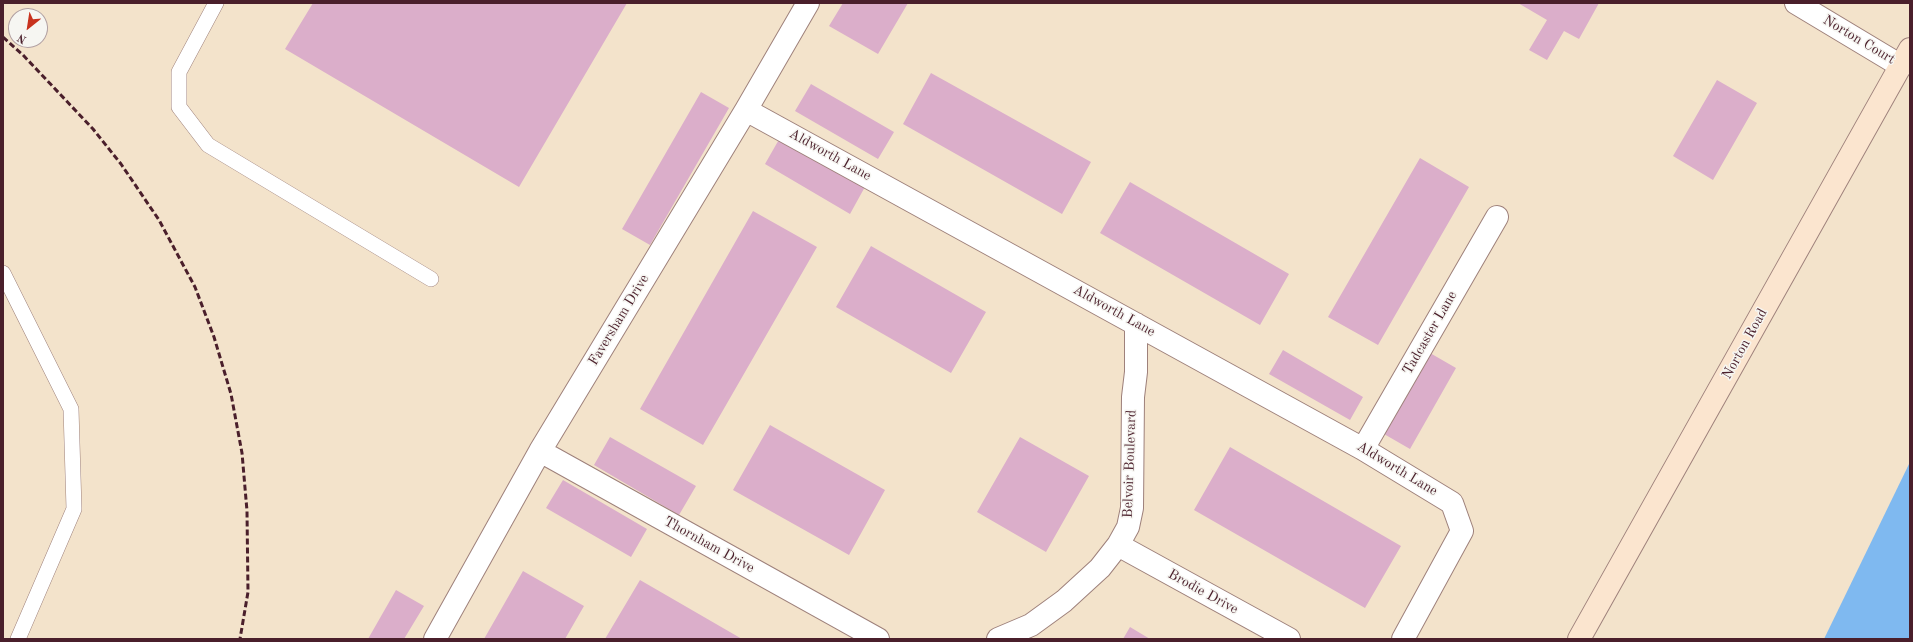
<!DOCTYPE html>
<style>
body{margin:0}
#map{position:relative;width:1913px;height:642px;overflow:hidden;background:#f3e3cb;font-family:"Old Standard TT",serif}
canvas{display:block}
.frame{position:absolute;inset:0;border:4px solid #4a1f2b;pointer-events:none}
.north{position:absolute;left:8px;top:8px;width:40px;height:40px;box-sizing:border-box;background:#f6f6f2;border:1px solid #b1a0a2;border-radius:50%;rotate:210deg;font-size:11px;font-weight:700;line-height:16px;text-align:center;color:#4a1f2b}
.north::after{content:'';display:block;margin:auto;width:14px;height:18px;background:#c8321e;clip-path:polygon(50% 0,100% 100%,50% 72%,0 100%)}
</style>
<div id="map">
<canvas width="1913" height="642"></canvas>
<div class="frame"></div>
<div class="north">N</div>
</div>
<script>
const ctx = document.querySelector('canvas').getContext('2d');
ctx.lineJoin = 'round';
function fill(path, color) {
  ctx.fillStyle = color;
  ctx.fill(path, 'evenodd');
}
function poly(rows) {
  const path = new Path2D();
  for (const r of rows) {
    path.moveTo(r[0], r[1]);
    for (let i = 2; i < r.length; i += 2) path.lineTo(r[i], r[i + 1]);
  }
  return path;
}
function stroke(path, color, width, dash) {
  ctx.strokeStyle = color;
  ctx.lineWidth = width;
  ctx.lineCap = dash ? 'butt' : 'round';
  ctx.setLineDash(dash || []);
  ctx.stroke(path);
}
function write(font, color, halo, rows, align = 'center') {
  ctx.font = font + ' "Old Standard TT",serif';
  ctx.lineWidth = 3;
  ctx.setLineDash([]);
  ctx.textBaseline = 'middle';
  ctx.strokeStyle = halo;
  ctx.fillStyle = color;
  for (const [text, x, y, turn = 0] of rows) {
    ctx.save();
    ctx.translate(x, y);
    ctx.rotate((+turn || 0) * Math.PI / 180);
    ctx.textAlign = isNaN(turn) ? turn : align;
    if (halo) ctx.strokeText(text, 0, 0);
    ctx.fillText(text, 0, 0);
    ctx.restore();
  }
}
fill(poly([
 [1910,462,1910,639,1824,639]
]), '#7fb9f0');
fill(poly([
 [313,3,627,3,519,187,285,49],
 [843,3,908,3,878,54,829,26],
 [1518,3,1599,3,1579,39,1564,31,1547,60,1529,50,1547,20],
 [931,73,1091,162,1062,214,903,124],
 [1717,80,1757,103,1713,180,1673,156],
 [811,84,894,132,878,159,795,111],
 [701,92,729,108,650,245,622,229],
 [781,136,866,185,850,214,765,164],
 [1420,158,1469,187,1378,345,1328,317],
 [1130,182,1289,274,1260,325,1100,233],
 [753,211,817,247,703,445,640,409],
 [871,246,986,312,951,373,836,307],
 [1283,350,1363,397,1350,420,1269,374],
 [1430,353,1456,368,1410,449,1384,434],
 [770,425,885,490,849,555,733,490],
 [610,437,696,486,679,515,594,465],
 [1020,437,1089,476,1046,552,977,512],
 [1230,447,1401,546,1365,608,1194,510],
 [563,480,647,529,631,557,546,508],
 [523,571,584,606,565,639,484,639],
 [640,580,742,639,605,639],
 [396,590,424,606,404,639,368,639],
 [1130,627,1150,639,1123,639]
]), '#dbaeca');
const lane = poly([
 [216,3,179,72,179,107,208,145,431,279],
 [3,273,71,409,74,509,18,639]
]);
const street = poly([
 [1796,3,1901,66],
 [746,110,1363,449,1452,503,1462,531,1403,639],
 [1363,449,1497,217],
 [540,451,878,639],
 [1118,545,1289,639],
 [435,639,540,451,746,110,808,3],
 [998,639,1031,625,1064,601,1100,568,1118,545,1128,527,1132,508,1133,397,1136,372,1136,324]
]);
const secondary = poly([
 [1579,639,1910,49]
]);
stroke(lane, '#9e817b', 16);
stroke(street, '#9e817b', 24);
stroke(secondary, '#9e817b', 24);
stroke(lane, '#fff', 15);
stroke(street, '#fff', 22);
stroke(secondary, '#fbe5cf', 22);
stroke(poly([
 [3,37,23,55,93,129,121,164,159,220,195,287,214,337,231,394,242,453,247,511,248,592,240,639]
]), '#4a1f2b', 3, [6, 3]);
write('14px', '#4a1f2b', '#f6f6f2', [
 ["Norton Court",1859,40,31],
 ["Aldworth Lane",830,155,29],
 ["Aldworth Lane",1114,311,29],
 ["Faversham Drive",619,320,-59],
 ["Tadcaster Lane",1430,333,-60],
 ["Norton Road",1745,344,-61],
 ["Belvoir Boulevard",1130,464,-88],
 ["Aldworth Lane",1397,469,31],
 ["Thornham Drive",709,545,29],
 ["Brodie Drive",1203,592,29]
]);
</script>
